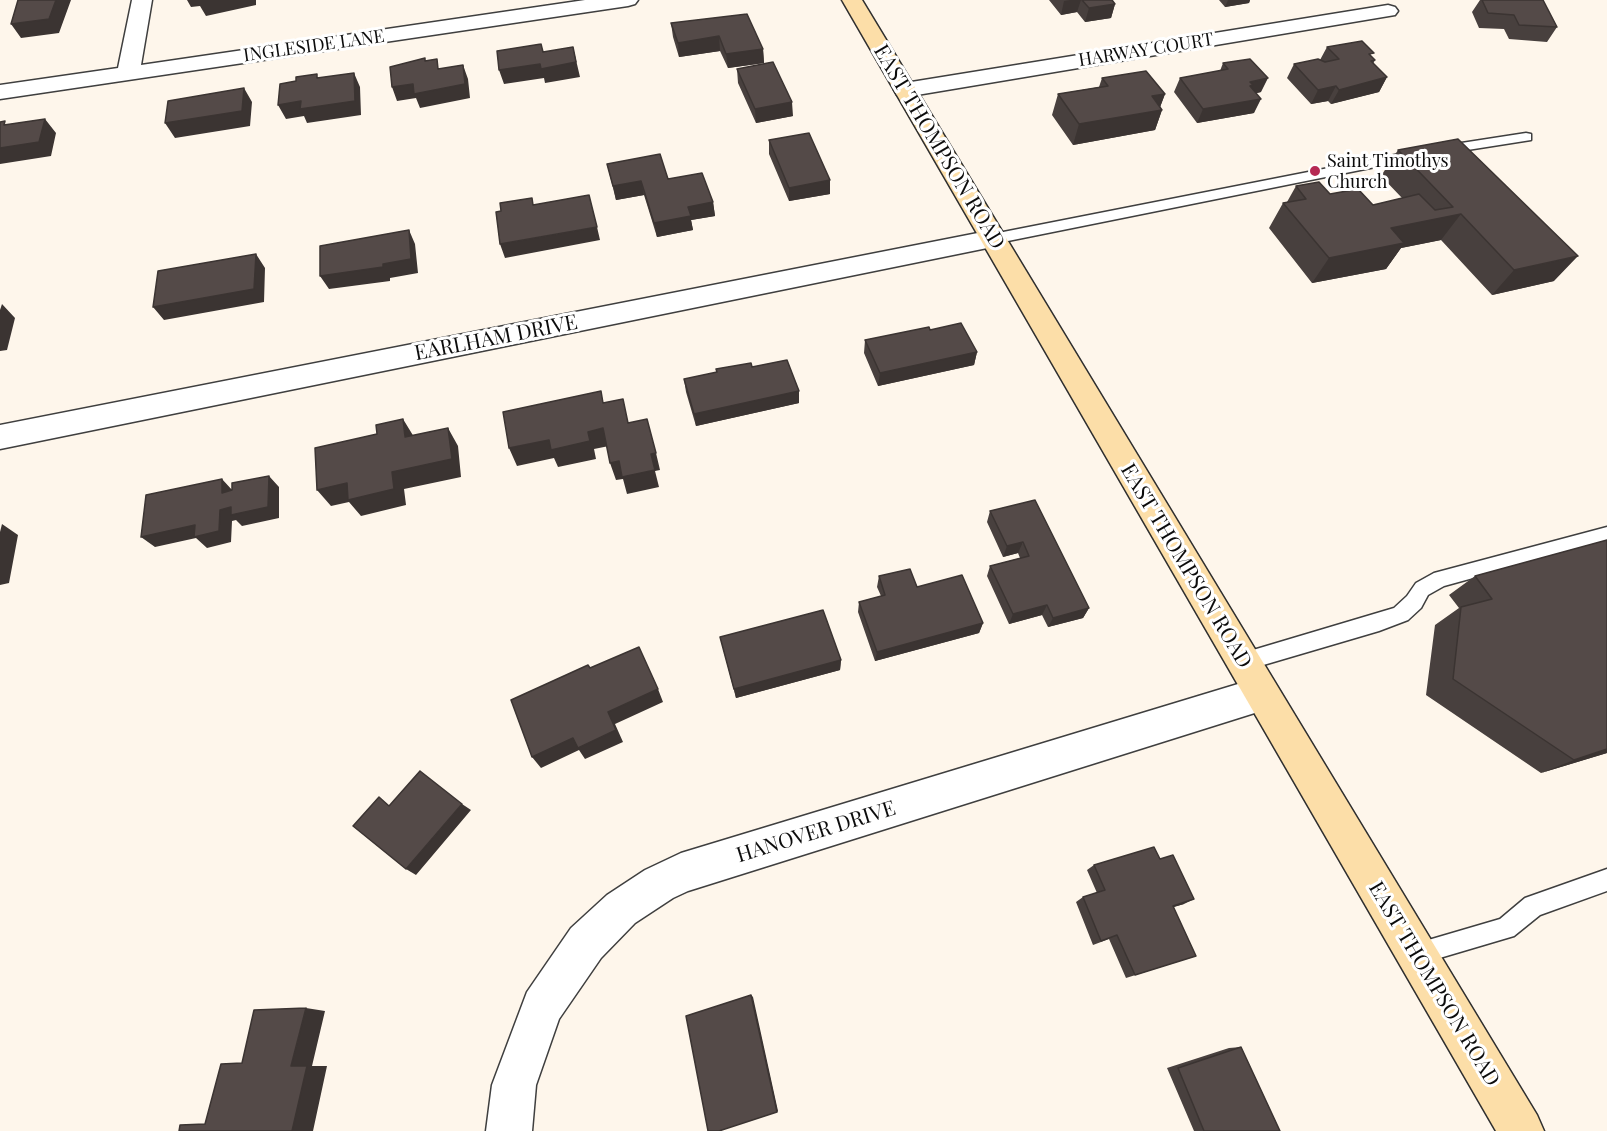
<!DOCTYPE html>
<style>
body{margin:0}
canvas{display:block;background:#fef6eb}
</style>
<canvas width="1607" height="1131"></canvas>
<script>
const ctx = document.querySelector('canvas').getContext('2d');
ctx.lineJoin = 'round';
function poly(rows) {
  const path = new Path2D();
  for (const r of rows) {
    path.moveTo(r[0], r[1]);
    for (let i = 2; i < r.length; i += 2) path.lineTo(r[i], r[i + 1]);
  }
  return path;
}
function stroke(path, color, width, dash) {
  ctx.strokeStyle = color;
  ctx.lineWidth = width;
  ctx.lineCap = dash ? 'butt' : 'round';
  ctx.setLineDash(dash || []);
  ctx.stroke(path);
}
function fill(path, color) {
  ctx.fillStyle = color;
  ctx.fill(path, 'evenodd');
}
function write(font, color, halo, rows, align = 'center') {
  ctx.font = font + ' "Playfair Display",serif';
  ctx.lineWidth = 6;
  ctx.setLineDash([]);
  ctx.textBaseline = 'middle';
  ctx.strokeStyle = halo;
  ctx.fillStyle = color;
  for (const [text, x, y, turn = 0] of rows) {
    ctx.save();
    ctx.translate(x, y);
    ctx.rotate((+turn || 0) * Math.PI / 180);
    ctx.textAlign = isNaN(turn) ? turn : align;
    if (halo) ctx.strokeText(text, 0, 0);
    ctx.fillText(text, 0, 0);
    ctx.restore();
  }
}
const service = poly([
 [1526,133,1531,134,1531,140,1442,154,1435,150,1442,146,1526,133],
 [1415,151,1420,152,1420,158,993,244,986,239,993,234,1415,151],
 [1607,527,1607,541,1444,586,1428,595,1421,608,1408,620,1379,631,1243,671,1236,668,1233,662,1236,656,1243,653,1394,608,1407,596,1416,583,1434,573,1607,527],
 [1607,869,1607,891,1540,915,1514,936,1416,965,1408,962,1405,954,1408,946,1500,919,1525,898,1607,869]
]);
const minor = poly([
 [132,0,152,0,141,65,585,0,638,0,635,4,628,6,0,99,0,85,118,68,132,0],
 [1388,5,1395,7,1398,11,1395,15,905,97,897,95,894,90,897,85,905,83,1388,5],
 [993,230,1002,233,1006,239,1002,245,0,449,0,425,993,230],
 [1261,677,1274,682,1279,694,1274,706,1261,711,688,891,673,898,635,923,601,958,559,1019,536,1085,532,1131,486,1131,492,1085,527,992,571,928,607,895,645,870,681,853,1261,677]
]);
const secondary = poly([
 [842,0,862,0,1537,1115,1544,1131,1496,1131,842,0]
]);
stroke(service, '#3f3f3f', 3);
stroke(minor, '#3f3f3f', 3);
stroke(secondary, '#2e2e2e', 3);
fill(service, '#fff');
fill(minor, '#fff');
fill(secondary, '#fcdea8');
fill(poly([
 [1049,0,1112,0,1115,4,1111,18,1085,22,1077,12,1061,15],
 [1219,0,1250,0,1249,3,1225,7],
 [1480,0,1543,0,1557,27,1547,42,1509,39,1504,29,1479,28,1472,12],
 [671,23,763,49,764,63,728,68,720,51,679,57,673,37],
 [1327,47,1372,57,1375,60,1373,64,1387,77,1379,92,1331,104,1328,101,1311,104,1287,78,1294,64,1320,60],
 [1223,63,1261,92,1256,93,1254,113,1197,123,1174,92,1180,78,1220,71],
 [737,69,793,116,756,123,738,83],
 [1102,78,1165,94,1160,107,1162,110,1155,130,1073,145,1052,115,1058,94,1099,87],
 [769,140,830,194,789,201,769,154],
 [1398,150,1554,281,1492,295,1441,240,1401,248,1386,269,1312,283,1269,228,1283,203,1287,202,1296,186,1373,205,1402,198,1381,176],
 [607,164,668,179,713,202,715,216,691,220,693,230,657,237,644,195,616,200],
 [930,330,977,352,974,365,878,386,864,353,865,340],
 [684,379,799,391,799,403,696,426,686,392],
 [990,511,1089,608,1083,618,1048,627,1042,615,1009,624,987,576,990,566,1020,558,1018,553,1003,557,987,522],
 [1607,540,1607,753,1541,773,1426,695,1435,625,1459,608,1449,595,1475,576],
 [879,576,917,587,983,623,979,633,875,661,858,612,859,602,881,596,877,587],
 [720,637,841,660,840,670,736,698],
 [1160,859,1184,904,1173,907,1196,956,1126,978,1109,939,1093,945,1076,902,1083,897,1097,893,1087,870,1094,865],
 [1241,1047,1280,1131,1194,1131,1167,1068,1229,1048]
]), '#48403e');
fill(poly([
 [56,0,71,0,59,33,21,38,11,24],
 [187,0,256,0,256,5,206,16,200,6,191,7],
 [1070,0,1081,0,1077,12,1061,15,1064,1],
 [1228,0,1250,0,1249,3,1225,7],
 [1115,4,1111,18,1085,22,1089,8],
 [719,36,720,51,679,57,678,43],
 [573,47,580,77,545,83,544,78,504,84,499,70],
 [763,49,764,63,728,68,726,54],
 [463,65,468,79,470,98,420,108,416,98,397,101,392,87,413,84],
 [354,73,360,87,361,115,307,123,304,116,286,119,278,105],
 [1387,77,1379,92,1331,104,1339,90],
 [1268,78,1261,92,1249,95,1250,82],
 [1336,86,1328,101,1311,104,1318,90],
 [244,88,252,102,250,126,175,138,165,123],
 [1165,94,1159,110,1162,110,1155,130,1073,145,1079,124,1152,96],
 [1261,99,1254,113,1197,123,1203,109],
 [792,102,793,116,756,123,755,109],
 [45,119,56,133,51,156,0,164,0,148],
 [830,180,830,194,789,201,789,188],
 [641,181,644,195,616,200,613,186],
 [713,202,715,216,691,220,693,230,657,237,654,223,688,207],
 [1461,214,1441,240,1401,248,1386,269,1312,283,1329,258,1391,228],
 [597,227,600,240,505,258,500,244],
 [409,230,415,244,418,273,390,278,390,281,329,289,320,276,383,264],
 [256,254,265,268,264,302,164,320,153,307],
 [1578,256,1554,281,1492,295,1514,270],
 [2,304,15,318,7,350,0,351,0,310],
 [977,352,974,365,878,386,880,373],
 [799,391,799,403,696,426,694,414],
 [403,419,414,437,405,437],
 [448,428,458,446,461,477,404,489,406,505,361,516,349,502,331,506,317,490],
 [603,428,609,446,594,449,596,459,558,467,554,458,517,466,509,448],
 [656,453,660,470,655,471,659,487,627,494,623,479,616,480,610,463],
 [269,476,279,487,279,518,242,526,236,520,232,521,231,542,207,548,196,538,155,547,141,537,220,510],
 [222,479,233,491,222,493],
 [2,524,18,535,9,583,0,585,0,532],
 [1023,542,1018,553,1003,557,1007,546],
 [1047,605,1042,615,1009,624,1013,614],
 [1089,608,1083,618,1048,627,1053,618],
 [983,623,979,633,875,661,877,652],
 [841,660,840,670,736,698,734,689],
 [658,689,663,702,615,724,623,742,585,759,579,750,541,768,532,757,608,712],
 [1607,749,1607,753,1541,773,1574,760],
 [462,804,471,810,416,875,406,869],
 [1194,899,1184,904,1164,910,1173,906],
 [751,995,753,997,778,1111,777,1112],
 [306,1008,325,1011,312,1066,327,1066,313,1131,292,1131,291,1066]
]), '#3b3432');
const building = poly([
 [18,0,56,0,49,19,11,24,18,0],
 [1082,0,1112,0,1115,4,1089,8,1082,0],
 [1482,0,1543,0,1557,27,1519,25,1514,15,1488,13,1482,0],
 [747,14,763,49,726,54,719,36,678,43,671,23,747,14],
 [1362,41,1374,53,1369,54,1375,60,1371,61,1387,77,1339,90,1336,86,1318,90,1294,64,1318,59,1325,62,1339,59,1327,47,1362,41],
 [541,44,543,52,573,47,576,62,541,69,540,64,499,70,497,51,541,44],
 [425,58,425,61,437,59,438,69,463,65,465,84,414,94,413,84,392,87,390,67,425,58],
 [1250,59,1268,78,1250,82,1253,85,1250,86,1261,99,1203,109,1180,78,1228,69,1223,63,1250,59],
 [773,62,792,102,755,109,737,69,773,62],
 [1146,71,1165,94,1152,96,1162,110,1079,124,1058,94,1108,86,1102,78,1146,71],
 [354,73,355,101,300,109,301,101,278,105,280,84,296,81,296,77,317,74,317,78,354,73],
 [244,88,242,111,165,123,168,101,244,88],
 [45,119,39,142,0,148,0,122,5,121,4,125,45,119],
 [809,133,830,180,789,188,769,140,809,133],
 [1458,139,1578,256,1514,270,1461,214,1391,228,1404,243,1329,258,1283,203,1306,199,1296,186,1319,182,1330,194,1358,189,1373,205,1419,194,1435,210,1453,207,1398,150,1458,139],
 [660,154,668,179,702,173,713,202,688,207,691,216,654,223,641,181,613,186,607,164,660,154],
 [589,195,597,227,500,244,496,212,501,211,500,203,532,198,533,205,589,195],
 [409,230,411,259,383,264,383,267,320,276,320,246,409,230],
 [256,254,254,289,153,307,158,271,256,254],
 [961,323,977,352,880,373,865,340,929,327,930,330,961,323],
 [787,360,799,391,694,414,684,379,717,372,716,369,751,363,752,367,787,360],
 [601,391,603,403,623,399,628,423,647,419,656,453,651,454,655,470,622,477,619,461,610,463,603,428,588,432,590,441,551,450,549,440,509,448,503,412,601,391],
 [403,419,405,437,448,428,452,459,392,472,394,489,348,500,347,483,317,490,315,448,377,434,376,425,403,419],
 [269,476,268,507,231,515,231,507,220,510,219,531,194,537,195,525,141,537,146,495,222,479,222,493,232,490,232,483,269,476],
 [1035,500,1089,608,1053,618,1047,605,1013,614,990,566,1029,556,1023,542,1007,546,990,511,1035,500],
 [1607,540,1607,749,1574,760,1453,679,1461,607,1492,599,1475,576,1607,540],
 [910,569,917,587,962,575,983,623,877,652,859,602,885,595,879,576,910,569],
 [823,610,841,660,734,689,720,637,823,610],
 [639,647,658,689,608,712,616,730,578,748,573,738,532,757,511,700,588,665,590,668,639,647],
 [420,771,462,804,406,869,353,826,379,797,389,806,420,771],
 [1154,847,1160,859,1173,855,1194,899,1173,906,1196,956,1135,975,1117,935,1101,941,1083,897,1105,890,1094,865,1154,847],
 [751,995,777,1112,719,1131,708,1131,686,1016,751,995],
 [306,1008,291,1066,307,1066,292,1131,179,1131,180,1125,205,1124,221,1064,242,1063,254,1010,306,1008],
 [1241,1047,1280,1131,1204,1131,1178,1068,1241,1047]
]);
fill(building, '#544a48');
stroke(building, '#3b3432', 1.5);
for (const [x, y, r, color] of [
 [1315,171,6,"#b62953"]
]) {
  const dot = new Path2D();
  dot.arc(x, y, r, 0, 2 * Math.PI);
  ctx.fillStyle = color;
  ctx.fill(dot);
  stroke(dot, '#fff', 2);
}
write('18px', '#0c0c0c', '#fff', [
 ["INGLESIDE LANE",314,46,-8],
 ["HARWAY COURT",1146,50,-9]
]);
write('18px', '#0c0c0c', '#fff', [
 ["Saint Timothys",1327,161],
 ["Church",1327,182]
], 'left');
write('21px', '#0c0c0c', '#fff', [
 ["EAST THOMPSON ROAD",939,147,59],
 ["EARLHAM DRIVE",496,338,-11],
 ["EAST THOMPSON ROAD",1186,566,59],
 ["HANOVER DRIVE",816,832,-17],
 ["EAST THOMPSON ROAD",1434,984,59]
]);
</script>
